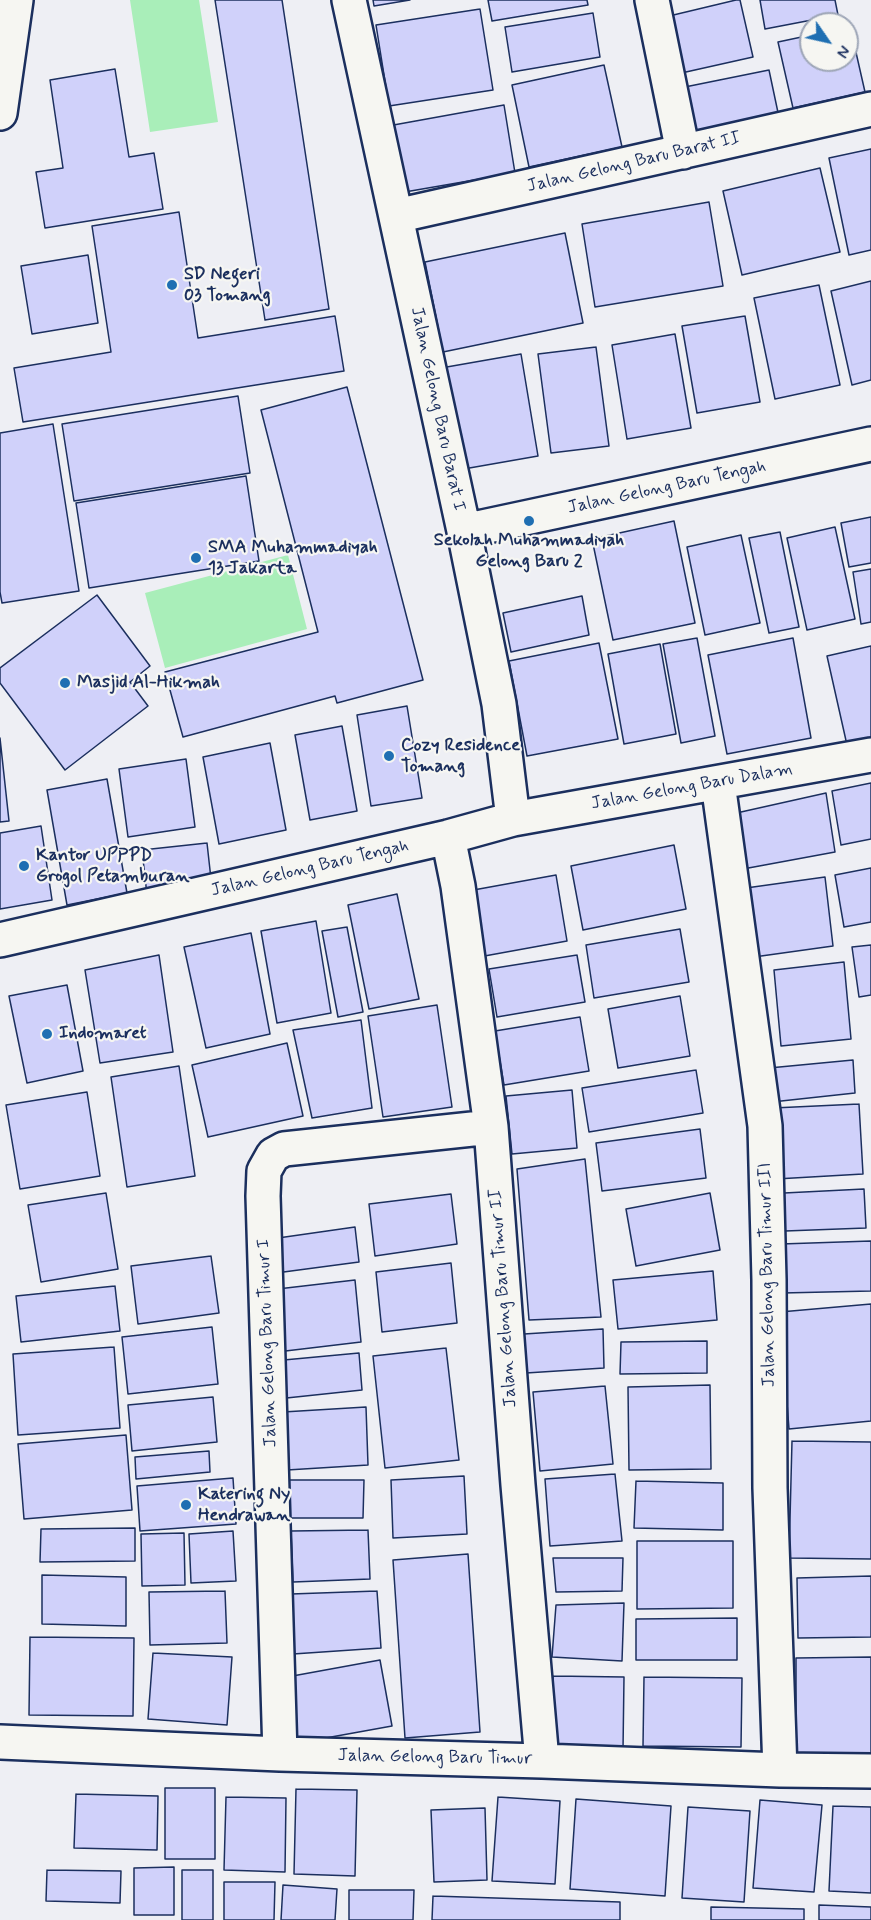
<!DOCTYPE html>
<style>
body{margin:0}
#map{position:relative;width:871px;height:1920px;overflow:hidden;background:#eeeff4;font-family:Mynerve,sans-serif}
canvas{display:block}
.north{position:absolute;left:799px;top:12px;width:60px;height:60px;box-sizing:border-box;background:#f6f6f2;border:2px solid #9ea6b7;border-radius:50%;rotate:124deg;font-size:16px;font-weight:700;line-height:24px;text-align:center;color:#1b2f5e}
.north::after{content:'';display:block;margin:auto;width:21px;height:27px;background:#1f6fb2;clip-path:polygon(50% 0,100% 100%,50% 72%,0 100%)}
</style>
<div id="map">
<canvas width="871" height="1920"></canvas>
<div class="north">N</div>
</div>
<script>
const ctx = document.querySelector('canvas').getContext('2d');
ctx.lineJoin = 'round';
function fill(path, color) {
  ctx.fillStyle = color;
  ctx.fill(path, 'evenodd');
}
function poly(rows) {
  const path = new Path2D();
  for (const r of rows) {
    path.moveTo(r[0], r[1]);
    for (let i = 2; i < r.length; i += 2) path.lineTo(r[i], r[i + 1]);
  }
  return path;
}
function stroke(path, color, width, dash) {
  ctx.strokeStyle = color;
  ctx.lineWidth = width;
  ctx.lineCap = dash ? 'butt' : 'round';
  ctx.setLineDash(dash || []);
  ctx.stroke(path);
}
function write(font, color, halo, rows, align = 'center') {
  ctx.font = font + ' Mynerve,sans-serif';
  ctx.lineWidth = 4.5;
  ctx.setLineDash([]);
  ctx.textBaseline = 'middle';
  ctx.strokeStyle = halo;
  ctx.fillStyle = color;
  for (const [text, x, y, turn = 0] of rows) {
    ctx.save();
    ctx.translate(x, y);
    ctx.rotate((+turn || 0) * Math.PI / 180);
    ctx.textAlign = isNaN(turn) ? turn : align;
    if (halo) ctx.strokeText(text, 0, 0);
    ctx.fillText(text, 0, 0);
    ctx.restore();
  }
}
fill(poly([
 [130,0,199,0,218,122,150,132],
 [288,555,307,629,165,668,145,593]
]), '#a9eeb9');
const building = poly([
 [215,0,282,0,329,309,265,320,215,0],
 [373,0,410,0,374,6,373,0],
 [488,0,587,0,588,5,492,21,488,0],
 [736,0,740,0,753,57,677,74,665,17,736,0],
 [760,0,835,0,838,15,765,29,760,0],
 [480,9,493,90,389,106,376,25,480,9],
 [593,13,600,57,512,72,505,27,593,13],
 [850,26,865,92,793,108,778,42,811,35,811,60,847,60,847,27,850,26],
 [604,65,622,147,529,167,512,85,604,65],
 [115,69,129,157,154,153,163,209,45,228,36,172,63,168,50,80,115,69],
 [769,70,780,122,686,142,675,89,769,70],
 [504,105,515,173,399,193,388,126,504,105],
 [871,149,871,250,849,255,829,158,871,149],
 [820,168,840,252,742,275,723,191,820,168],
 [709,202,723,286,595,307,582,224,709,202],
 [179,212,198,338,335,316,344,371,23,422,14,368,111,352,92,226,179,212],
 [565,233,583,323,443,352,425,262,565,233],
 [88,255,98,323,32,334,21,266,88,255],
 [871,281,871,380,852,385,831,291,871,281],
 [819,285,840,385,775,399,754,298,819,285],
 [745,316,760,402,697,413,682,326,745,316],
 [675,334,691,428,627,439,612,345,675,334],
 [596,347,609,446,551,453,538,354,596,347],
 [521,354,538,456,458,470,441,368,521,354],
 [347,387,423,680,337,703,335,696,183,737,165,672,318,632,261,410,347,387],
 [238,396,250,473,74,501,62,424,238,396],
 [53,424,79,591,2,603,0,592,0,433,53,424],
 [246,476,259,561,89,588,76,503,246,476],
 [871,517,871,563,849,567,841,523,871,517],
 [674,521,695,623,613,640,592,539,674,521],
 [835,527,855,619,807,630,787,538,835,527],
 [780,532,799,627,769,633,749,538,780,532],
 [741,535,760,623,705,635,687,547,741,535],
 [871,569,871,622,861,624,853,572,871,569],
 [97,595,150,666,130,682,148,706,65,770,0,683,0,668,97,595],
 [582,596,589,635,511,652,503,613,582,596],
 [697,638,715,736,681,743,663,644,697,638],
 [793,638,811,738,727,754,708,655,793,638],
 [599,643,618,739,527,756,509,661,599,643],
 [660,644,676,734,624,744,608,654,660,644],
 [871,646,871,740,847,745,827,656,871,646],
 [407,706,422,798,371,806,357,715,407,706],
 [342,726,357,811,310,820,295,735,342,726],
 [0,738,9,821,0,822,0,738],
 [270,743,286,830,219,844,203,757,270,743],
 [186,759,195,827,128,837,119,769,186,759],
 [107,779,127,893,67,905,47,790,107,779],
 [871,783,871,839,841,845,832,791,871,783],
 [826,793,835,852,743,869,732,814,826,793],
 [41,826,52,900,0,909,0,833,41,826],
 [207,843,212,888,147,895,142,850,207,843],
 [674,845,686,909,583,930,571,866,674,845],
 [871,868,871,922,844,927,835,875,871,868],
 [556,875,567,941,479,957,468,891,556,875],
 [825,877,833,946,754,957,746,888,825,877],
 [397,894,419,999,369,1009,348,905,397,894],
 [316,921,331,1013,277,1023,261,931,316,921],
 [347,927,363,1012,338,1017,322,931,347,927],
 [680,929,689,982,594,998,586,945,680,929],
 [251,933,270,1034,206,1048,184,947,251,933],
 [871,945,871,995,859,997,852,947,871,945],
 [159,955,173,1052,100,1063,85,970,159,955],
 [577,955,585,1002,497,1017,489,969,577,955],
 [844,962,851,1039,781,1046,774,970,844,962],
 [67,985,83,1071,27,1083,9,996,67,985],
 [680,996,690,1056,618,1068,608,1009,680,996],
 [437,1005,452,1107,383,1117,368,1016,437,1005],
 [580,1017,589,1071,504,1085,495,1031,580,1017],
 [361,1020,372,1108,312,1118,293,1030,361,1020],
 [287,1043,303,1116,208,1137,192,1065,287,1043],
 [853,1060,855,1093,772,1102,769,1068,853,1060],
 [179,1066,195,1176,127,1187,111,1077,179,1066],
 [696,1070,703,1113,589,1132,582,1088,696,1070],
 [572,1090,577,1148,512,1154,506,1096,572,1090],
 [87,1092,100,1176,20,1189,6,1105,87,1092],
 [859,1104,863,1174,776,1179,773,1108,859,1104],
 [700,1129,706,1178,602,1191,596,1143,700,1129],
 [585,1159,601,1317,529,1320,517,1169,585,1159],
 [864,1189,866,1228,785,1231,784,1193,864,1189],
 [106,1193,118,1269,41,1282,28,1205,106,1193],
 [710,1193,720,1250,636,1266,626,1209,710,1193],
 [451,1194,457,1244,375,1256,369,1204,451,1194],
 [355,1227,359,1262,276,1273,271,1239,355,1227],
 [871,1241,871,1291,782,1293,781,1244,871,1241],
 [211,1256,219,1313,138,1324,131,1266,211,1256],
 [451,1263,457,1323,382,1332,376,1272,451,1263],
 [713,1271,717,1320,618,1329,613,1280,713,1271],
 [355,1280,361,1342,277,1352,269,1290,355,1280],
 [115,1286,120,1331,21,1342,16,1296,115,1286],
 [871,1304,871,1421,789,1429,780,1312,871,1304],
 [212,1327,218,1384,128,1394,122,1337,212,1327],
 [603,1329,604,1368,526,1373,524,1334,603,1329],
 [707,1341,707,1373,620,1374,621,1342,707,1341],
 [114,1347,120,1428,18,1435,13,1354,114,1347],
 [446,1348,459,1460,385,1468,373,1356,446,1348],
 [359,1353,362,1390,277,1399,273,1361,359,1353],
 [710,1385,711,1469,629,1470,628,1387,710,1385],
 [605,1386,613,1464,540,1471,533,1392,605,1386],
 [213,1397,217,1442,132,1451,128,1405,213,1397],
 [366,1407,368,1465,287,1470,283,1412,366,1407],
 [126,1435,132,1510,24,1519,18,1444,126,1435],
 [792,1441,871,1442,871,1559,789,1558,792,1441],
 [209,1451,210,1472,136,1479,135,1457,209,1451],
 [615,1474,622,1541,550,1546,545,1479,615,1474],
 [464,1476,467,1534,393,1538,391,1480,464,1476],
 [233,1478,236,1524,140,1531,137,1486,233,1478],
 [289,1480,364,1480,363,1518,289,1518,289,1480],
 [636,1481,723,1483,723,1530,634,1528,636,1481],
 [135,1528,135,1561,40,1562,41,1529,135,1528],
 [368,1530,370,1579,293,1582,291,1531,368,1530],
 [233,1531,236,1581,191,1583,189,1534,233,1531],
 [184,1533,185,1585,142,1586,141,1534,184,1533],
 [637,1541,733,1541,733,1608,637,1609,637,1541],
 [468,1554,480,1732,405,1738,393,1560,468,1554],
 [553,1558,623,1558,622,1591,556,1592,553,1558],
 [42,1575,126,1577,126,1626,42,1624,42,1575],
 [871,1576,871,1637,798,1638,797,1578,871,1576],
 [225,1591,227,1643,150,1645,149,1592,225,1591],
 [377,1591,381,1648,293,1654,291,1594,377,1591],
 [624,1603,622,1661,552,1657,556,1605,624,1603],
 [737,1618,737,1660,636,1660,636,1619,737,1618],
 [30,1637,134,1638,133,1716,29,1715,30,1637],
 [153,1653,232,1657,227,1725,148,1719,153,1653],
 [871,1657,871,1757,796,1759,796,1658,871,1657],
 [380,1660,392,1726,298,1743,287,1677,380,1660],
 [553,1676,624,1677,623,1750,551,1750,553,1676],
 [644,1677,742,1678,741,1747,643,1746,644,1677],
 [165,1788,215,1788,215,1859,165,1859,165,1788],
 [296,1789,357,1790,355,1876,294,1874,296,1789],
 [76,1794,158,1796,157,1850,74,1848,76,1794],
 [226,1797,286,1798,285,1872,224,1870,226,1797],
 [498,1797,560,1801,555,1884,492,1881,498,1797],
 [576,1799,671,1806,665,1896,570,1889,576,1799],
 [760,1800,822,1805,814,1892,753,1888,760,1800],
 [833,1806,871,1807,871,1893,829,1891,833,1806],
 [688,1807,750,1811,744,1902,682,1898,688,1807],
 [485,1808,487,1880,434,1882,431,1810,485,1808],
 [174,1867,174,1915,134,1915,134,1868,174,1867],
 [47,1870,121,1871,120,1903,46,1901,47,1870],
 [182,1870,213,1870,213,1920,182,1920,182,1870],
 [224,1882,275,1882,274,1920,224,1920,224,1882],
 [283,1885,337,1889,335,1920,281,1920,283,1885],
 [349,1890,414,1890,413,1920,349,1920,349,1890],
 [433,1896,620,1902,620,1920,432,1920,433,1896],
 [819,1905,871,1907,871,1920,819,1920,819,1905],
 [711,1907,804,1909,804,1920,711,1920,711,1907]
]);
fill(building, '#d0d1fa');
stroke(building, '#1b2f5e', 1.5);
const street = poly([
 [349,0,464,531,499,704,513,819],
 [652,0,683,152],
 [0,113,16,0],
 [396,216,871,109],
 [464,531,871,444],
 [718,783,765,1126,769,1280,770,1488,780,1770],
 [448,837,458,886,491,1127,518,1485,542,1761],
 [0,940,448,837,513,819,871,755],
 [0,1742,280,1754,542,1761,780,1770,871,1771],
 [280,1754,263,1196,264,1171,273,1155,284,1149,491,1127]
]);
stroke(street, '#1b2f5e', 38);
stroke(street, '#f6f6f2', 33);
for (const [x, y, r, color] of [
 [172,285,6,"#1f6fb2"],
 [529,521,6,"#1f6fb2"],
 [196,558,6,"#1f6fb2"],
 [65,683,6,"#1f6fb2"],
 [389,756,6,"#1f6fb2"],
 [24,866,6,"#1f6fb2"],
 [47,1034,6,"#1f6fb2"],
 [186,1505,6,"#1f6fb2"]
]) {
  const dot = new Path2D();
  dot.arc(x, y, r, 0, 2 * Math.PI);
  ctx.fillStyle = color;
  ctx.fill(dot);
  stroke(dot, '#f6f6f2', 2);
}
write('18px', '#1b2f5e', '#f6f6f2', [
 ["Jalan Gelong Baru Barat II",634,163,-13],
 ["Jalan Gelong Baru Barat I",437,409,78],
 ["Jalan Gelong Baru Tengah",667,488,-12],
 ["Jalan Gelong Baru Dalam",692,787,-10],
 ["Jalan Gelong Baru Tengah",310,869,-13],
 ["Jalan Gelong Baru Timur III",768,1275,-91],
 ["Jalan Gelong Baru Timur II",504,1298,-94],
 ["Jalan Gelong Baru Timur I",268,1343,-92],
 ["Jalan Gelong Baru Timur",435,1758,1]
]);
write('bold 18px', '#1b2f5e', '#f6f6f2', [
 ["SD Negeri",184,275],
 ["03 Tomang",184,296],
 ["Sekolah Muhammadiyah",529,541,"center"],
 ["Gelong Baru 2",529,562,"center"],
 ["SMA Muhammadiyah",208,548],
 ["13 Jakarta",208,569],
 ["Masjid Al-Hikmah",77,683],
 ["Cozy Residence",401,746],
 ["Tomang",401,767],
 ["Kantor UPPPD",36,856],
 ["Grogol Petamburan",36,877],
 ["Indomaret",59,1034],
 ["Katering Ny",198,1495],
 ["Hendrawan",198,1516]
], 'left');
</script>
